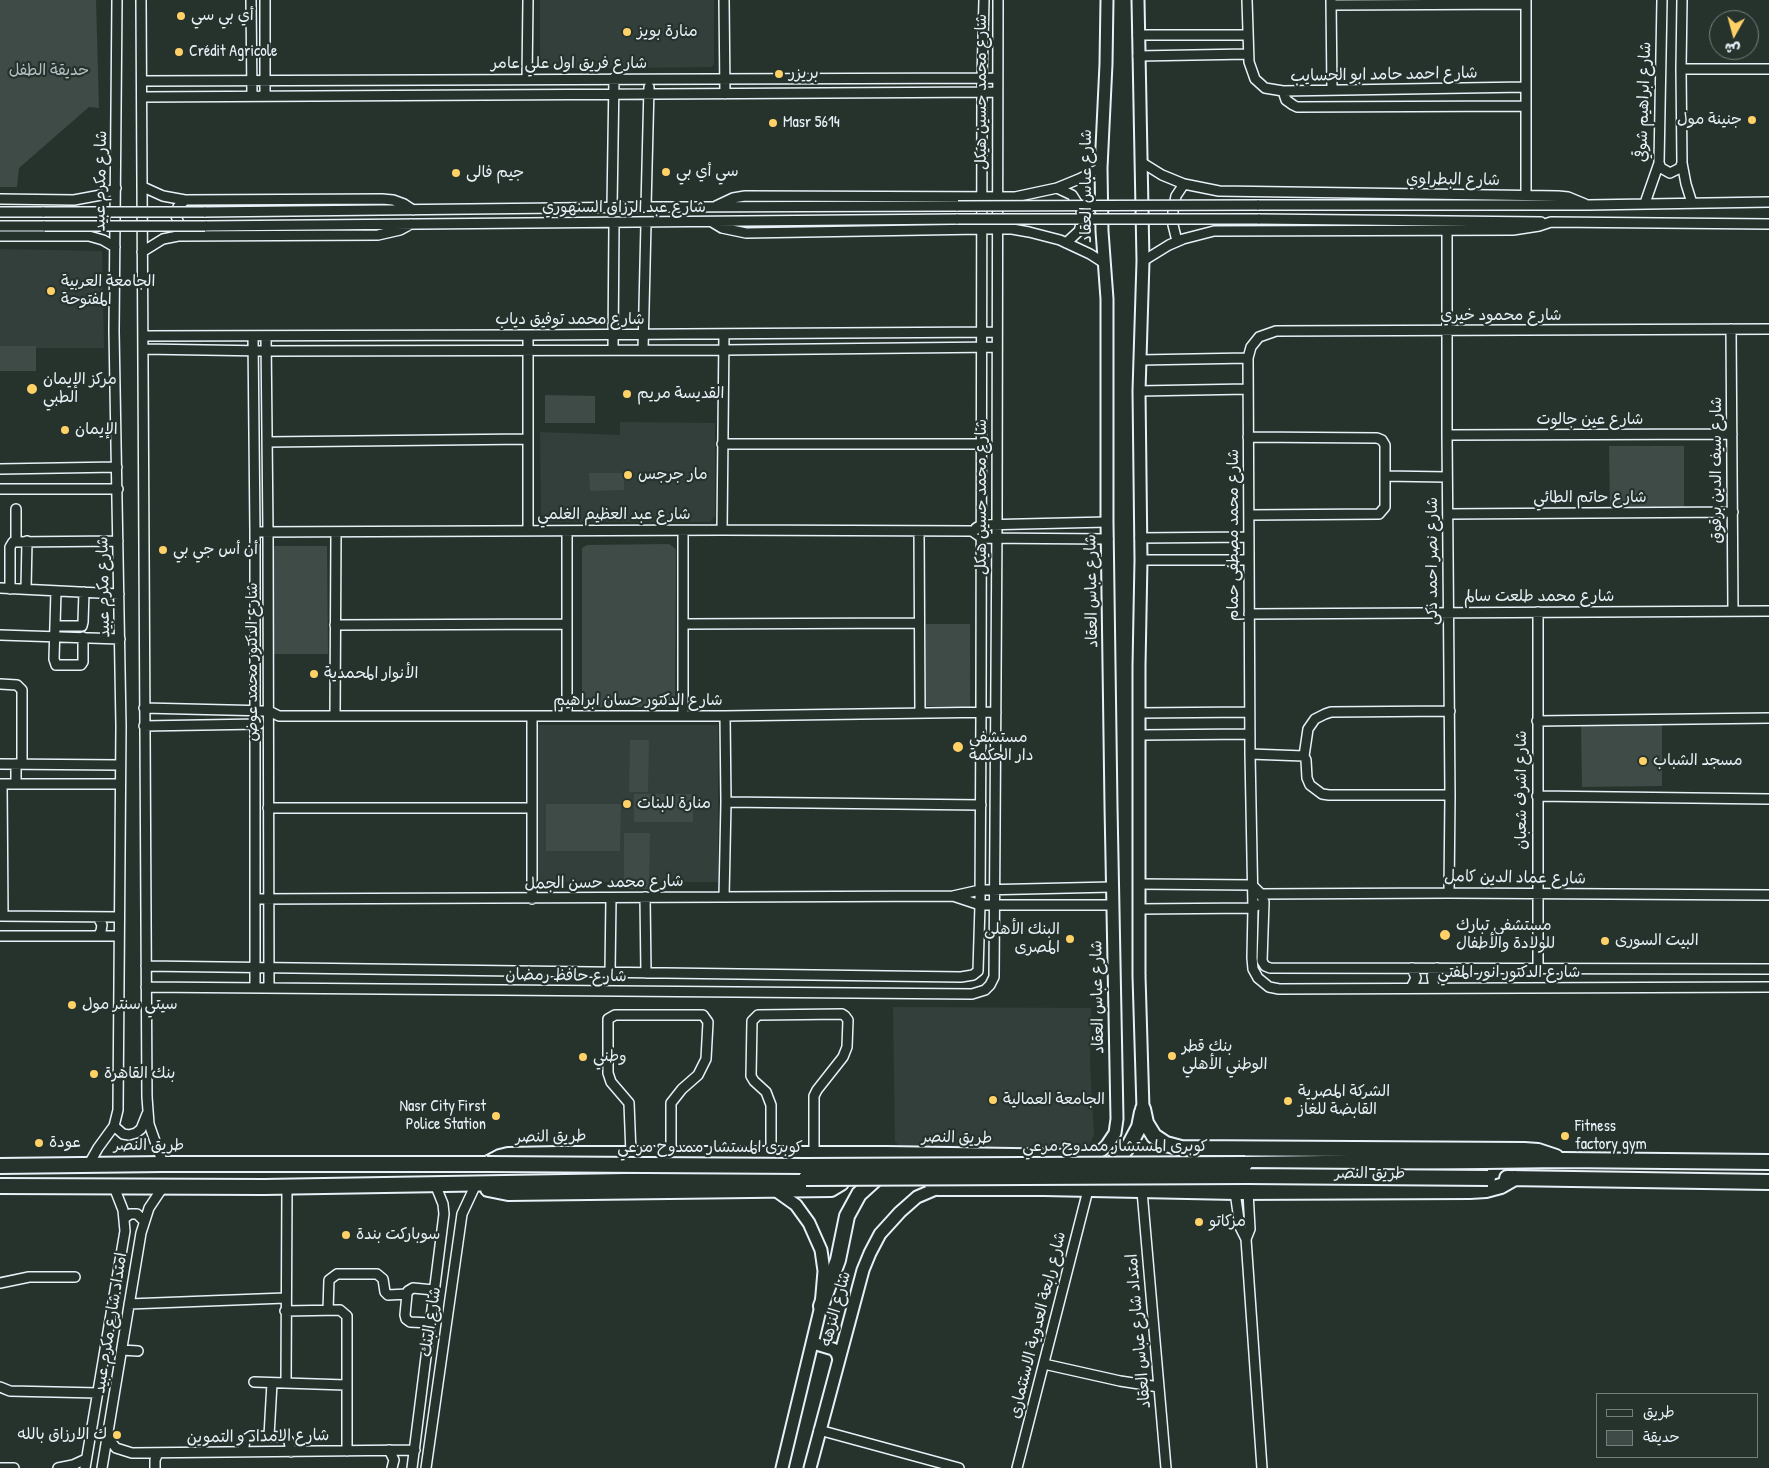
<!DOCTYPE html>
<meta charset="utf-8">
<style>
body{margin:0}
#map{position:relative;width:1769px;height:1468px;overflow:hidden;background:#26332d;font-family:"Patrick Hand","Playpen Sans Arabic",sans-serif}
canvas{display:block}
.legend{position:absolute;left:1596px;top:1393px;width:162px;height:65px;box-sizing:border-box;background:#26332d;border:1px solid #747f7e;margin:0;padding:6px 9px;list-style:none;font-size:15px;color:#e8f1f8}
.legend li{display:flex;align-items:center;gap:10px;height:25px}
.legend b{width:25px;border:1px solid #747f7e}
.north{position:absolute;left:1709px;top:10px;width:50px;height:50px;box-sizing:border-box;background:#26332d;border:1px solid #747f7e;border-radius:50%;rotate:187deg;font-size:14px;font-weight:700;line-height:20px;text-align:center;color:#e8f1f8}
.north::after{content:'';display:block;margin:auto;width:18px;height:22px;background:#ffd166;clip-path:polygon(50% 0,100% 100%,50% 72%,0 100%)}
</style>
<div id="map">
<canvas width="1769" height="1468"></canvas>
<ul class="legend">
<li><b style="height:6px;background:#26332d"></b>طريق</li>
<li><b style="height:14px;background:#3e4b47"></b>حديقة</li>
</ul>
<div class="north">ش</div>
</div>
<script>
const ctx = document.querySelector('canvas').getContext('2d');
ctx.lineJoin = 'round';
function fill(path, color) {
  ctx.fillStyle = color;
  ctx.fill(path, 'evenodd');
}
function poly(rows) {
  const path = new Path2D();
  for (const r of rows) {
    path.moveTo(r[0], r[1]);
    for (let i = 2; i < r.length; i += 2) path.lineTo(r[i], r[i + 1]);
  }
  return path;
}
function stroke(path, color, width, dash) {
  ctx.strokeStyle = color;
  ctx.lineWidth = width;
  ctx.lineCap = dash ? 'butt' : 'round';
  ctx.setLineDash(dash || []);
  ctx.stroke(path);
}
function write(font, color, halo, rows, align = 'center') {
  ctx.font = font + ' "Patrick Hand","Playpen Sans Arabic",sans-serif';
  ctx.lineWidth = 4.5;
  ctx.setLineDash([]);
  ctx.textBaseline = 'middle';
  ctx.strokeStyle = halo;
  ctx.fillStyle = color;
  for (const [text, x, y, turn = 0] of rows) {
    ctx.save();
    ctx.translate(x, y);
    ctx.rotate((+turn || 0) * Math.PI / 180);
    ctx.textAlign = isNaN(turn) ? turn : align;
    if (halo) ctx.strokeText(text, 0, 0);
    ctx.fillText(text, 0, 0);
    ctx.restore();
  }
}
fill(poly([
 [540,0,714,0,714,64,711,67,540,69],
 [0,249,102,251,104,348,0,348],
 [620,422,715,423,715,516,710,522,546,522,541,514,540,432,620,435],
 [537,725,718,725,718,882,537,882],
 [893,1007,1091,1008,1090,1064,1094,1135,1091,1142,1086,1147,1073,1147,906,1148,899,1146,895,1141]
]), '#333f3a');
fill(poly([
 [0,0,96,0,99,108,89,107,19,168,17,187,0,187],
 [0,346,36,346,36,371,0,371],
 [545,395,595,396,595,423,545,423],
 [1609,446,1684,446,1684,507,1610,507],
 [589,473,624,473,624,490,590,491],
 [669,544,676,549,675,701,671,707,586,707,582,703,582,548,587,545],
 [272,546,327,546,328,654,272,654],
 [926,624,970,624,970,707,926,706],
 [1662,723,1662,786,1582,787,1581,724],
 [630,740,649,740,648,792,629,792],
 [634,794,693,794,693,822,634,822],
 [546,804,621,804,620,851,546,851],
 [624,833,650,833,649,889,624,889]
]), '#3e4b47');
const minor = poly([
 [141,0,147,1097,149,1124,163,1164],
 [251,0,252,96],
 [265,0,265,95],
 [724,0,725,94],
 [1247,0,1249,62,1255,79,1265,88,1283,91,1525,87],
 [1331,0,1332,90],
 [1682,0,1681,69,1682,163,1686,184,1692,203],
 [1331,5,1526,4],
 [1138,35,1247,35],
 [1138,56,1248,54],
 [1681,69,1769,69],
 [527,79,528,0],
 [142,81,996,78],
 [1283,91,1286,100,1293,105,1297,107,1525,106],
 [142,97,996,92],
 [1141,162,1162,175,1184,184,1219,191,1558,196,1568,197,1585,204],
 [1659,163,1661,168,1670,173,1680,168,1682,163],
 [143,187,163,196,185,200,382,199,393,200,404,204,413,210],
 [1057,188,1072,195,1081,209,1082,221,1079,231,1066,243],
 [1526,195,1526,0],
 [0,199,74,200,101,195,116,188],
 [1645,203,1659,163,1662,0],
 [1257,205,1588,205,1769,202],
 [716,206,733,198,745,196,1015,197,1057,188,1079,179,1101,168],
 [612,207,614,78],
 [646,207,649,87],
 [0,212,44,212],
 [204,212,646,207,958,206],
 [1258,219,1541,222],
 [712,222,722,228,746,233,981,229,1012,229,1029,232,1060,240,1090,254,1104,263],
 [0,226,45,226],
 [205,226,958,219],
 [1447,230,1447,435,1450,795,1449,893],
 [182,231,176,216,178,207,185,200],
 [0,236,89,236,103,240,115,247],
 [1177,241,1173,225,1173,211,1176,196,1184,184],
 [142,252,163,239,178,236,378,235,400,230,411,224],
 [1143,261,1169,245,1183,239,1214,231,1513,230,1539,226,1551,222,1769,224],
 [1731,329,1733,611],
 [1769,329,1276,331,1259,337,1251,347,1248,358,1250,754,1253,908,1252,958,1253,969,1258,978,1269,987,1279,989,1769,987],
 [144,336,528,335,997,332],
 [253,336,255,532,255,988],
 [266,336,268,532,269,988],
 [144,349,266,351,724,350,997,347],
 [613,350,614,223],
 [643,350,646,223],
 [1140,360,1248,358],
 [1139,391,1248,389],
 [1447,435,1732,434],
 [1248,437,1377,438,1382,440,1385,445,1385,507,1379,514,1249,515],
 [267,442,527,439],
 [722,444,981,444],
 [0,469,117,467],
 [1385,476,1447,477],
 [0,489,118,489],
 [16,509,16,542],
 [1448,514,1733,512],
 [976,528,981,525,1107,522],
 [528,530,528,335],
 [722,530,724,334],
 [567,531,567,716],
 [919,531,920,712],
 [255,532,722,530,972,531,982,538,1108,539],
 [1140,538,1249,537],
 [1141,560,1249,560],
 [0,588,119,594],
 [10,589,10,547,13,542,118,541],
 [26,589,27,541],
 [56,591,54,659,56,665,81,665,83,662,83,637],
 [1538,612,1538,969],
 [1249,614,1769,611],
 [683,624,919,623],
 [335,625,567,624],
 [55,626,82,626,83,622,84,592],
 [0,635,120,639],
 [0,684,17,685,22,690,22,764],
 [144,708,269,711,279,716,725,716,996,712],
 [1139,713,1249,712],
 [335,716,336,532],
 [683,716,683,531],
 [1537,721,1769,718],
 [144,726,259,724],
 [1139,735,1250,734],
 [1250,754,1304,756,1306,760,1307,778,1310,785,1322,794,1329,795,1450,795],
 [1304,756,1308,729,1315,719,1325,714,1331,712,1450,711],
 [0,764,120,765],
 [16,764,16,784],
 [0,784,120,784],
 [2,784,3,916],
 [1537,796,1769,799],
 [726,802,981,805],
 [268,808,532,808],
 [1140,884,1252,885],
 [1252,885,1261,894,1264,902,1262,961,1265,966,1270,968,1769,969],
 [1258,894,1449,893,1769,895],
 [953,896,980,905,1113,905],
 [645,897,646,973],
 [724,897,726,802,725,716],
 [255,899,953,896,980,890,1112,887],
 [532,899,532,716],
 [1139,909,1253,908,1258,905],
 [0,916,119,917],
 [98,917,102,925,101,931,98,936],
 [0,936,119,936],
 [146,966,961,977,973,975,978,971,980,905,981,712,982,78,984,0],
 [610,972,611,898],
 [146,987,972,994,985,990,990,985,994,977,997,525,998,0],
 [1411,988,1416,978,1412,968],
 [1434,988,1432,976,1437,968],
 [114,1126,123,1134,129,1135,136,1133,141,1129,147,1114],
 [631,1154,629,1103,611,1082,608,1073,608,1019,615,1015,703,1015,708,1022,706,1059,698,1075,682,1089,671,1103,671,1154],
 [771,1154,771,1105,766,1092,754,1081,751,1076,752,1021,758,1015,842,1014,845,1016,848,1020,847,1047,843,1057,817,1090,814,1096,814,1154],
 [89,1164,98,1148,114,1126,118,1110,121,726,114,331,117,0],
 [1142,1191,1166,1468],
 [1235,1192,1240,1227,1246,1239,1262,1468],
 [125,1218,130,1214,137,1214,144,1221],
 [1246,1239,1250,1229,1248,1192],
 [0,1283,29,1277,75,1277],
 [129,1304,285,1298],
 [328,1310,329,1280,337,1274,377,1274,383,1279,385,1292,388,1295,407,1294],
 [285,1311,340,1310,347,1316,347,1451],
 [430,1323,410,1322,406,1319,405,1315,407,1294,408,1291,413,1288,434,1290],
 [122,1350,138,1351],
 [1044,1364,1120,1381,1159,1387],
 [254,1382,346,1385],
 [286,1383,287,1187],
 [0,1387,10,1391,98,1393],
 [819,1430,959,1468],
 [269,1436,272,1383],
 [108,1438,116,1448,132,1453,415,1450],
 [389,1450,394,1460,392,1468],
 [243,1452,245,1440,251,1436,285,1437,289,1441,291,1452],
 [0,1468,14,1468],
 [58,1468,73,1465,86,1459],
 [85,1468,125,1231,123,1210,114,1187],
 [102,1468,141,1233,149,1208,163,1187],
 [155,1468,155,1460,158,1453],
 [412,1468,444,1214,443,1204,435,1184],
 [426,1468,462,1214,476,1184],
 [1017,1468,1088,1190]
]);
const major = poly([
 [1138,0,1143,261,1139,391,1141,560,1139,666,1139,976,1143,1109],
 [1075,1157,1089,1156,1102,1150,1107,1145,1115,1133,1117,1119,1111,806,1107,522,1107,299,1102,231,1101,168,1106,64,1107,0],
 [775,1190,796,1205,809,1223,821,1250,824,1271,821,1306,782,1468],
 [813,1343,833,1349,837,1353,839,1360],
 [810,1468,863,1270,870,1253,880,1234,900,1212,917,1197,938,1188]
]);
const highway = poly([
 [1143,1109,1146,1123,1154,1136,1166,1144,1181,1148,1524,1150,1538,1151,1556,1157],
 [1245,1164,1563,1160,1769,1162],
 [0,1166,163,1164,487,1164,500,1157,508,1155,558,1154,887,1154,1075,1157],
 [928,1168,927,1174,931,1182,938,1188,1044,1188,1235,1192,1470,1191,1486,1190,1501,1186,1515,1178],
 [1104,1169,1118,1159,1130,1144,1139,1127,1142,1112],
 [1507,1178,1769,1182],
 [0,1186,264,1187,806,1178],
 [488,1189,508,1193,831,1189,841,1183,846,1173,845,1168],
 [821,1306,838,1260,847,1216,859,1194,881,1174]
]);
stroke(minor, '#e8f1f8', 12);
stroke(major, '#e8f1f8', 15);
stroke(highway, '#e8f1f8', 18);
stroke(minor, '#26332d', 9);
stroke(major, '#26332d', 11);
stroke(highway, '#26332d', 14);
const minorBridge = poly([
 [958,206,1257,205],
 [44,212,204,212],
 [958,219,1258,219],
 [45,226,205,226]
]);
const highwayBridge = poly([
 [487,1164,805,1166,1245,1164],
 [806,1178,1247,1176,1488,1178]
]);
stroke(minorBridge, '#e8f1f8', 12, []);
stroke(highwayBridge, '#e8f1f8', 18, []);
stroke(minorBridge, '#26332d', 9);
stroke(highwayBridge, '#26332d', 14);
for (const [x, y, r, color] of [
 [181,16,5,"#ffd166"],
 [627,32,5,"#ffd166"],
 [179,52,5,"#ffd166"],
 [779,74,5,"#ffd166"],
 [1752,120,5,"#ffd166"],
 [773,123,5,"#ffd166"],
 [666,172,5,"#ffd166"],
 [456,173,5,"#ffd166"],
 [51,291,5,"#ffd166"],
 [32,389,6,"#ffd166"],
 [627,394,5,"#ffd166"],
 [65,430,5,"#ffd166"],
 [628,475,5,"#ffd166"],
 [163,550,5,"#ffd166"],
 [314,674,5,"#ffd166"],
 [958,747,6,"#ffd166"],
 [1643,761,5,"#ffd166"],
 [627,804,5,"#ffd166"],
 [1445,935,6,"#ffd166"],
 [1070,939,5,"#ffd166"],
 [1605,941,5,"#ffd166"],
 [72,1005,5,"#ffd166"],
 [1172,1056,5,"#ffd166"],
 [583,1057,5,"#ffd166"],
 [94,1074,5,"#ffd166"],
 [993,1100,5,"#ffd166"],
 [1288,1101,5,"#ffd166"],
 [496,1116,5,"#ffd166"],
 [1565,1136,5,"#ffd166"],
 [39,1143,5,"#ffd166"],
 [1199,1222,5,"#ffd166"],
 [346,1235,5,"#ffd166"],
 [117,1435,5,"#ffd166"]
]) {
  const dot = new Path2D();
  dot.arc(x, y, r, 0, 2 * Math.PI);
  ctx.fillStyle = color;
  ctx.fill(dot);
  stroke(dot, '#26332d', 2);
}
write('16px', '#e8f1f8', '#26332d', [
 ["أي بي سي",191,16],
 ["منارة بويز",637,32],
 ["Crédit Agricole",189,52],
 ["بريزر",789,74],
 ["جنينة مول",1742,120,"right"],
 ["Masr 5614",783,123],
 ["سي أي بي",676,172],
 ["جيم فالى",466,173],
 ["الجامعة العربية",61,282],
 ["المفتوحة",61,300],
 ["مركز الإيمان",43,380],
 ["الطبي",43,398],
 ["القديسة مريم",637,394],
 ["الإيمان",75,430],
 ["مار جرجس",638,475],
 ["أن أس جي بي",173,550],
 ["الأنوار المحمدية",324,674],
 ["مستشفي",969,738],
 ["دار الحكمة",969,756],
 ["مسجد الشباب",1653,761],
 ["منارة للبنات",637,804],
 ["مستشفى تبارك",1456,926],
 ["للولادة والأطفال",1456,944],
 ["البنك الأهلى",1060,930,"right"],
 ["المصرى",1060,948,"right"],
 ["البيت السورى",1615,941],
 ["سيتي سنتر مول",82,1005],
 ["بنك قطر",1182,1047],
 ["الوطني الأهلي",1182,1065],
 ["وطني",593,1057],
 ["بنك القاهرة",104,1074],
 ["الشركة المصرية",1298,1092],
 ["القابضة للغاز",1298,1110],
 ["الجامعة العمالية",1003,1100],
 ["Nasr City First",486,1107,"right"],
 ["Police Station",486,1125,"right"],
 ["Fitness",1575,1127],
 ["factory gym",1575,1145],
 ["عودة",49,1143],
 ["مركاتو",1209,1222],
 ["سوباركت بندة",356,1235],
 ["ك الارزاق بالله",107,1435,"right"]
], 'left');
write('16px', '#e8f1f8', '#26332d', [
 ["شارع فريق اول علي عامر",569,64],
 ["شارع احمد حامد ابو الحسايب",1384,75,-1],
 ["شارع محمد حسين هيكل",982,92,-90],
 ["شارع ابراهيم شوقي",1644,102,-88],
 ["شارع البطراوي",1453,180,1],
 ["شارع مكرم عبيد",101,181,-89],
 ["شارع عباس العقاد",1087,186,-90],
 ["شارع عبد الرزاق السنهوري",624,208],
 ["شارع محمود خيري",1501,316],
 ["شارع محمد توفيق دياب",570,320],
 ["شارع عين جالوت",1590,420],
 ["شارع سيف الدين برقوق",1717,470,-90],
 ["شارع محمد حسين هيكل",982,497,-90],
 ["شارع حاتم الطائي",1590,498],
 ["شارع عبد العظيم الغلمي",614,515],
 ["شارع محمد مصطفى حمام",1234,535,-90],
 ["شارع نصر احمد ذكى",1433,561,-90],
 ["شارع مكرم عبيد",104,587,-91],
 ["شارع عباس العقاد",1092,591,-91],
 ["شارع محمد طلعت سالم",1539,597],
 ["شارع الدكتور محمد عوض",253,662,-90],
 ["شارع الدكتور حسان ابراهيم",638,701],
 ["شارع اشرف شعبان",1522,790,-90],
 ["شارع عماد الدين كامل",1515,878,1],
 ["شارع محمد حسن الجمل",604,883,-1],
 ["شارع الدكتور انور المفتي",1509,973],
 ["شارع حافظ رمضان",566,976,1],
 ["شارع عباس العقاد",1098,997,-91],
 ["طريق النصر",551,1137,-1],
 ["طريق النصر",957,1138,1],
 ["طريق النصر",149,1146],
 ["كوبرى المستشار ممدوح مرعي",1115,1147],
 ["كوبرى المستشار ممدوح مرعي",710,1148],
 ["طريق النصر",1370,1174],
 ["شارع النزهه",836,1309,-75],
 ["شارع البنك",431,1322,-82],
 ["امتداد شارع مكرم عبيد",111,1323,-81],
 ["شارع رابعة العدوية الاستثمارى",1038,1325,-76],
 ["امتداد شارع عباس العقاد",1139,1331,-95],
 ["شارع الامداد و التموين",258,1437,-1]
]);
write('16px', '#b5bfc3', '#26332d', [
 ["حديقة الطفل",49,71]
]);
</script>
